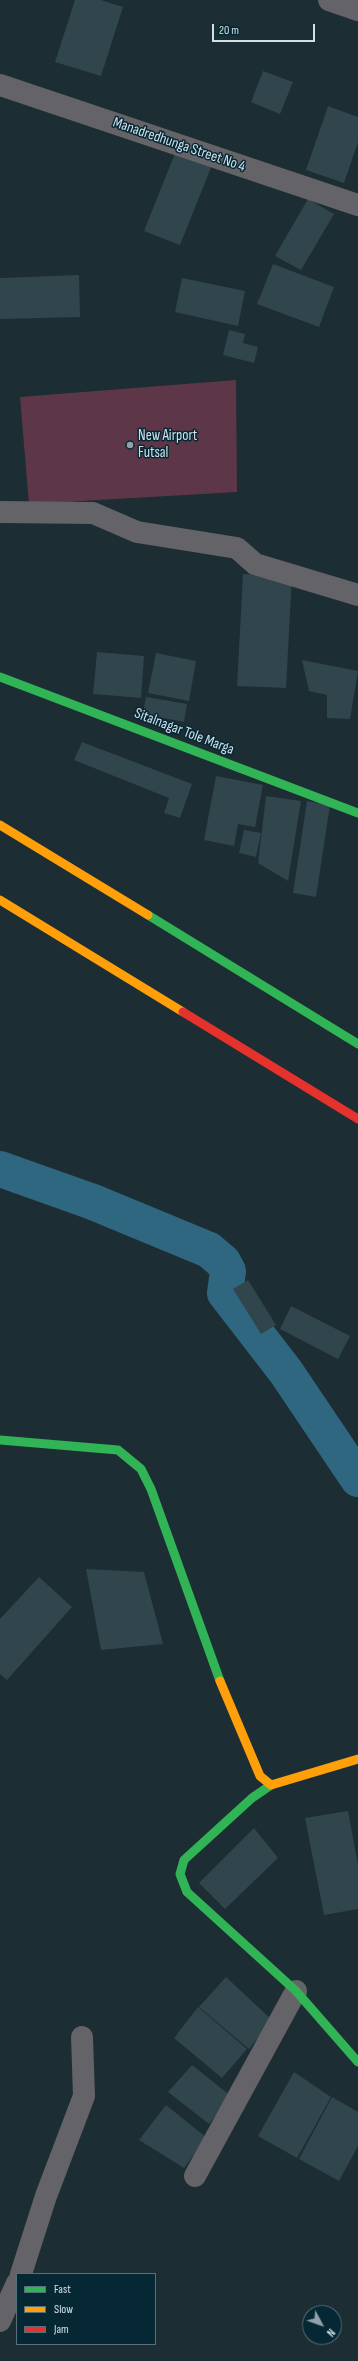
<!DOCTYPE html>
<style>
body{margin:0}
#map{position:relative;width:358px;height:2361px;overflow:hidden;background:#1c2d34;font-family:"Sofia Sans Condensed",sans-serif}
canvas{display:block}
.legend{position:absolute;left:16px;top:2273px;width:140px;height:72px;box-sizing:border-box;background:#062734;border:1px solid #56717c;margin:0;padding:5px 7px;list-style:none;font-size:12px;color:#cfe0e9}
.legend li{display:flex;align-items:center;gap:8px;height:20px}
.legend b{width:20px;border:1px solid #56717c}
.north{position:absolute;left:302px;top:2305px;width:40px;height:40px;box-sizing:border-box;background:#062734;border:1px solid #56717c;border-radius:50%;rotate:131deg;font-size:11px;font-weight:700;line-height:16px;text-align:center;color:#cfe0e9}
.north::after{content:'';display:block;margin:auto;width:14px;height:18px;background:#90a1aa;clip-path:polygon(50% 0,100% 100%,50% 72%,0 100%)}
.scale{position:absolute;left:212px;top:24px;width:103px;height:18px;box-sizing:border-box;border:2px solid #cfe0e9;border-top:0;padding-left:5px;font-size:12px;line-height:14px;white-space:nowrap;color:#cfe0e9;-webkit-text-stroke:3px #062734;paint-order:stroke}
</style>
<div id="map">
<canvas width="358" height="2361"></canvas>
<ul class="legend">
<li><b style="height:5px;background:#30b455"></b>Fast</li>
<li><b style="height:5px;background:#ff9f0a"></b>Slow</li>
<li><b style="height:5px;background:#e5322d"></b>Jam</li>
</ul>
<div class="north">N</div>
<div class="scale">20 m</div>
</div>
<script>
const ctx = document.querySelector('canvas').getContext('2d');
ctx.lineJoin = 'round';
function fill(path, color) {
  ctx.fillStyle = color;
  ctx.fill(path, 'evenodd');
}
function poly(rows) {
  const path = new Path2D();
  for (const r of rows) {
    path.moveTo(r[0], r[1]);
    for (let i = 2; i < r.length; i += 2) path.lineTo(r[i], r[i + 1]);
  }
  return path;
}
function stroke(path, color, width, dash) {
  ctx.strokeStyle = color;
  ctx.lineWidth = width;
  ctx.lineCap = dash ? 'butt' : 'round';
  ctx.setLineDash(dash || []);
  ctx.stroke(path);
}
function write(font, color, halo, rows, align = 'center') {
  ctx.font = font + ' "Sofia Sans Condensed",sans-serif';
  ctx.lineWidth = 3;
  ctx.setLineDash([]);
  ctx.textBaseline = 'middle';
  ctx.strokeStyle = halo;
  ctx.fillStyle = color;
  for (const [text, x, y, turn = 0] of rows) {
    ctx.save();
    ctx.translate(x, y);
    ctx.rotate((+turn || 0) * Math.PI / 180);
    ctx.textAlign = isNaN(turn) ? turn : align;
    if (halo) ctx.strokeText(text, 0, 0);
    ctx.fillText(text, 0, 0);
    ctx.restore();
  }
}
fill(poly([
 [236,380,237,492,29,504,20,397]
]), '#5d3747');
stroke(poly([
 [0,1169,93,1202,209,1250,223,1262,228,1271,225,1293,286,1372,358,1479]
]), '#2f6780', 36);
fill(poly([
 [75,0,101,0,123,7,101,76,55,62],
 [263,71,293,82,280,114,251,102],
 [328,106,358,117,358,142,344,183,306,170],
 [176,151,212,165,180,245,144,231],
 [308,199,334,214,301,270,275,256],
 [273,264,334,287,319,327,257,304],
 [79,275,80,317,0,319,0,278],
 [182,278,245,291,238,326,175,312],
 [229,330,245,334,243,343,258,347,254,363,223,355],
 [243,574,292,576,286,688,237,686],
 [97,652,144,656,141,698,93,694],
 [156,653,196,661,189,701,148,693],
 [302,660,358,671,350,719,327,718,327,695,309,691],
 [146,697,187,704,184,722,143,714],
 [82,742,192,784,180,818,164,813,169,798,74,760],
 [216,776,263,785,255,827,238,824,234,846,204,840],
 [266,796,301,801,288,881,258,863],
 [307,801,330,805,316,897,293,893],
 [244,830,261,833,256,857,239,853],
 [248,1280,276,1325,261,1334,233,1289],
 [291,1306,350,1336,338,1359,280,1329],
 [86,1569,144,1572,163,1644,101,1650],
 [39,1577,72,1607,7,1680,0,1674,0,1619],
 [348,1811,358,1865,358,1909,324,1915,305,1818],
 [254,1828,278,1858,225,1909,199,1883],
 [226,1977,272,2020,249,2049,199,2007],
 [198,2007,247,2049,222,2078,174,2038],
 [192,2065,231,2096,209,2124,168,2092],
 [294,2072,331,2097,297,2158,258,2136],
 [332,2097,358,2112,358,2146,339,2181,299,2159],
 [166,2105,207,2138,184,2168,139,2140]
]), '#31454d');
stroke(poly([
 [329,0,358,10],
 [0,85,358,205],
 [0,512,93,513,137,532,237,548,255,564,358,595],
 [195,2176,296,1991],
 [21,2274,46,2196,84,2096,82,2037],
 [0,2321,17,2283]
]), '#646367', 22);
stroke(poly([
 [0,677,358,813],
 [148,915,358,1044],
 [0,1440,118,1450,141,1469,151,1489,220,1681],
 [271,1785,252,1798,184,1860,180,1874,187,1892,296,1991,358,2062]
]), '#30b455', 9);
stroke(poly([
 [0,825,148,915],
 [0,900,183,1012],
 [220,1681,260,1776,271,1785,358,1759]
]), '#ff9f0a', 9);
stroke(poly([
 [183,1012,358,1119]
]), '#e5322d', 9);
for (const [x, y, r, color] of [
 [130,445,4,"#90a1aa"]
]) {
  const dot = new Path2D();
  dot.arc(x, y, r, 0, 2 * Math.PI);
  ctx.fillStyle = color;
  ctx.fill(dot);
  stroke(dot, '#062734', 1.5);
}
write('15px', '#cfe0e9', '#062734', [
 ["Manadredhunga Street No 4",179,145,19],
 ["Sitalnagar Tole Marga",184,732,21]
]);
write('15px', '#cfe0e9', '#062734', [
 ["New Airport",138,436],
 ["Futsal",138,453]
], 'left');
</script>
